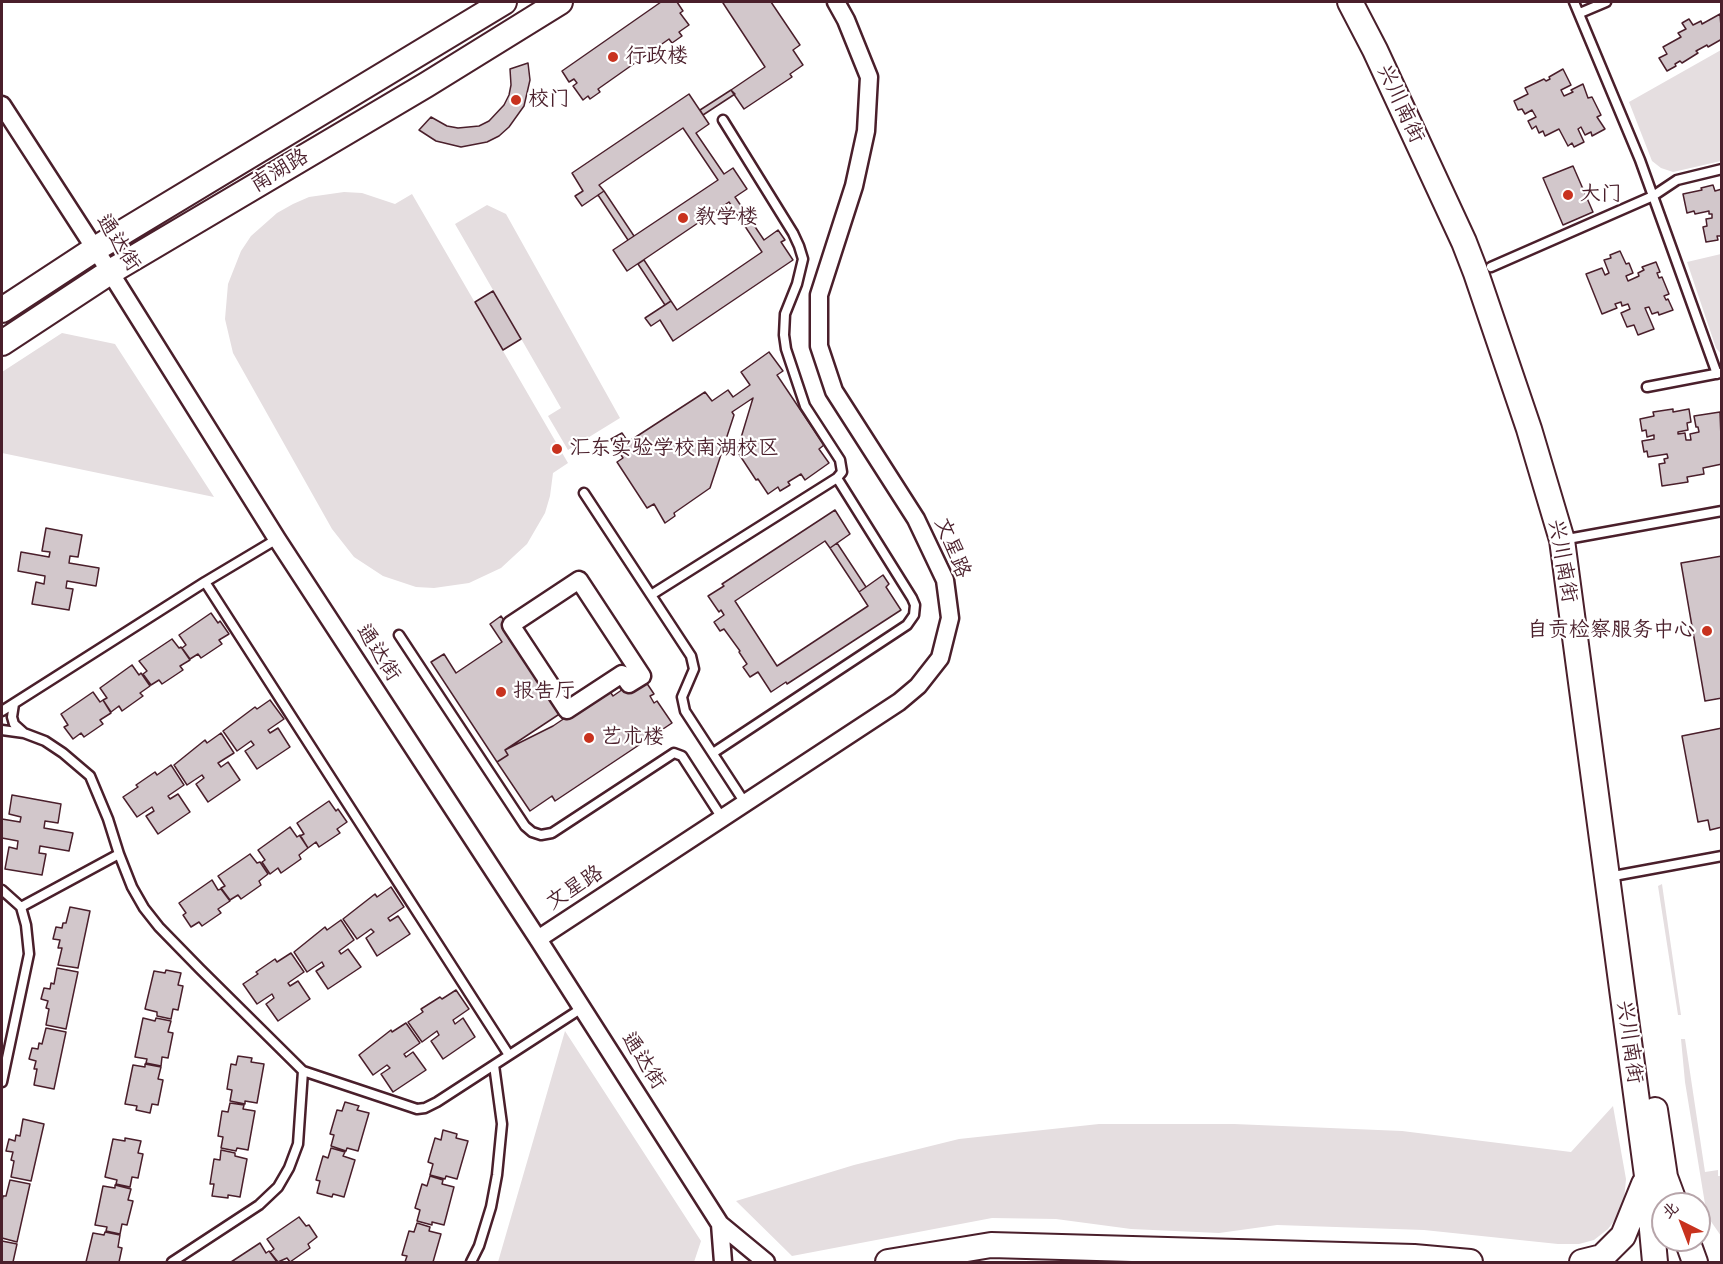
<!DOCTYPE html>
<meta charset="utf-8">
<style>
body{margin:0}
#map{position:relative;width:1723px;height:1264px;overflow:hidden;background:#fff;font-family:"Shantell Sans","LXGW WenKai TC",sans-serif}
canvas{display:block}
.frame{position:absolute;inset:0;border:3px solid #4a1f2b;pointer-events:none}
.north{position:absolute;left:1651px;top:1192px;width:60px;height:60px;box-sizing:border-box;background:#fff;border:2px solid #b7a5aa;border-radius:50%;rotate:318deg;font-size:16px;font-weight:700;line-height:24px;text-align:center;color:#4a1f2b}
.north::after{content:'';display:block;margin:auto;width:21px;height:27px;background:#c8321e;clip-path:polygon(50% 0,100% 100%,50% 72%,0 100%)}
</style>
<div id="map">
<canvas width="1723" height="1264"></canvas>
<div class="frame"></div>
<div class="north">北</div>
</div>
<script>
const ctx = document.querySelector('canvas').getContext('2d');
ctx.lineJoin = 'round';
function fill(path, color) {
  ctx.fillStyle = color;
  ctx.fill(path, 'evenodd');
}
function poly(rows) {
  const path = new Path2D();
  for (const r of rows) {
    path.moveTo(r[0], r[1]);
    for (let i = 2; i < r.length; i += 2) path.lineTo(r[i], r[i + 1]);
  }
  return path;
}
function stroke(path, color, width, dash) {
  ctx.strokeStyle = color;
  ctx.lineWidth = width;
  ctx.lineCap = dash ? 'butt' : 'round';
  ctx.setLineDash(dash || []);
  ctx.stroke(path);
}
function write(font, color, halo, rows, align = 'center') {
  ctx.font = font + ' "Shantell Sans","LXGW WenKai TC",sans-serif';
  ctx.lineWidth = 4.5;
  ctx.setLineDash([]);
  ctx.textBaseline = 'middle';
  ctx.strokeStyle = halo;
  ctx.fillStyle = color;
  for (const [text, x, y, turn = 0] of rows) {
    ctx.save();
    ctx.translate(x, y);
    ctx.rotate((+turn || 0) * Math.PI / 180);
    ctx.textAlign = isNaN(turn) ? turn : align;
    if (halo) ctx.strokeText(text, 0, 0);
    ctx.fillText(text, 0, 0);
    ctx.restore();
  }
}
fill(poly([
 [1721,50,1721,161,1673,172,1661,168,1652,161,1629,102],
 [344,192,362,193,395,204,412,194,568,463,553,473,550,496,545,513,527,544,501,568,469,583,434,588,416,587,383,576,354,557,332,529,233,353,225,319,228,284,241,251,251,236,277,213,293,204,309,197],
 [487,205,506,214,620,418,568,450,548,416,561,408,455,224],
 [1721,254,1722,254,1721,354,1716,348,1687,262],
 [62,333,115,344,214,497,2,453,2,372],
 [1662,884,1664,898,1681,1015,1678,1015,1658,886],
 [565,1031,701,1241,694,1262,498,1262],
 [1681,1039,1685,1039,1705,1172,1718,1170,1718,1176,1721,1176,1721,1236,1710,1220,1705,1204,1685,1082],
 [1613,1106,1626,1179,1624,1200,1617,1217,1608,1229,1594,1240,1579,1244,1558,1244,1424,1230,1277,1225,1219,1233,1131,1229,1056,1219,992,1218,792,1256,736,1201,854,1165,959,1139,1099,1124,1234,1124,1402,1131,1571,1152]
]), '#e5dee0');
const building = poly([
 [661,2,677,2,683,11,680,13,689,25,679,32,682,36,672,43,669,39,598,89,600,92,590,99,588,96,583,100,573,86,577,83,574,79,569,82,562,71,661,2],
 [725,2,771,2,800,45,793,50,803,65,790,74,792,77,744,109,731,90,765,67,723,3,725,2],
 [1720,14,1722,39,1708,47,1707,45,1696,51,1698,53,1682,63,1680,61,1675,64,1676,66,1667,71,1659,58,1667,54,1663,47,1681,37,1678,33,1686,29,1682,23,1689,19,1693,25,1701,21,1702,24,1720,14],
 [528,63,530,80,524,106,509,127,499,136,487,142,461,147,436,141,419,130,431,117,447,126,458,128,479,126,489,121,504,105,509,95,511,85,510,69,528,63],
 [1563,69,1571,85,1561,90,1564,96,1573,92,1571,90,1583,84,1588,98,1592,97,1601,115,1597,117,1605,129,1592,136,1591,132,1585,135,1581,127,1578,129,1584,142,1574,147,1572,143,1568,146,1559,129,1545,136,1543,131,1539,133,1536,126,1532,129,1528,121,1536,117,1532,110,1525,114,1522,109,1518,110,1514,101,1528,94,1525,88,1544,79,1546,81,1550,79,1549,77,1563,69],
 [731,90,735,94,703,115,700,110,731,90],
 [689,94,709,124,696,133,724,174,733,168,747,189,735,197,764,240,778,230,785,240,781,242,793,260,673,341,660,320,651,326,645,318,671,301,677,310,762,252,729,202,627,271,613,250,718,180,683,128,599,185,604,191,582,206,575,196,583,191,572,173,689,94],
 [1573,166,1593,212,1563,225,1543,178,1573,166],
 [1713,185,1715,191,1722,189,1722,236,1717,236,1718,240,1706,242,1703,227,1707,226,1706,219,1712,218,1712,214,1709,214,1709,211,1695,214,1694,211,1687,213,1683,194,1702,190,1701,188,1713,185],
 [604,191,634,236,628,240,598,195,604,191],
 [1620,251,1626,264,1629,263,1633,273,1626,276,1628,281,1639,276,1638,273,1644,270,1642,267,1656,262,1660,272,1657,273,1659,278,1662,277,1669,294,1664,296,1666,300,1668,299,1673,310,1659,315,1658,312,1652,314,1649,307,1645,308,1654,329,1638,335,1634,325,1627,327,1621,313,1630,309,1628,304,1622,306,1621,302,1615,304,1617,308,1602,314,1586,274,1602,268,1605,275,1609,273,1604,260,1611,258,1610,255,1620,251],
 [644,260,671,301,665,305,638,264,644,260],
 [493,291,521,339,503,350,475,302,493,291],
 [769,352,783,371,777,375,824,445,819,449,829,463,805,480,801,474,788,482,790,485,780,491,778,487,768,494,758,479,756,480,737,451,753,398,732,412,734,415,710,488,674,513,675,516,665,523,654,504,647,508,617,462,623,458,611,439,622,433,628,442,705,392,712,401,728,390,733,397,750,385,741,372,769,352],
 [1673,409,1673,412,1689,409,1691,422,1687,423,1688,430,1678,432,1678,434,1685,433,1686,440,1691,440,1690,434,1699,432,1698,427,1696,427,1694,416,1720,412,1722,464,1703,468,1704,474,1687,477,1688,482,1662,486,1659,464,1665,463,1664,459,1668,458,1667,454,1648,457,1647,451,1644,452,1642,441,1654,439,1654,435,1647,437,1646,430,1642,431,1640,419,1654,416,1653,412,1673,409],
 [835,510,850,534,830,548,825,541,735,601,777,666,868,606,859,592,883,575,889,584,886,587,901,610,787,684,786,682,771,692,758,672,750,677,743,667,747,664,739,652,740,651,724,629,720,631,714,622,724,615,721,610,719,612,708,596,724,586,722,584,835,510],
 [46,528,82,535,78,557,70,556,69,563,99,568,96,586,67,581,66,588,73,589,69,610,32,604,36,582,44,584,45,576,18,571,21,552,49,557,50,552,42,551,46,528],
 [837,543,866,587,859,592,830,548,837,543],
 [1722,556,1722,698,1705,701,1681,563,1722,556],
 [211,613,218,623,220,621,229,634,219,640,222,644,201,658,198,654,190,659,182,648,186,645,179,635,211,613],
 [501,616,564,711,505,750,508,755,497,762,431,662,444,654,456,673,502,642,490,624,501,616],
 [172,639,179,648,181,647,190,660,180,666,183,670,162,684,159,680,151,685,143,674,147,671,139,661,172,639],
 [132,665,139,675,141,673,150,686,140,693,143,696,122,711,119,706,111,712,103,700,107,698,100,688,132,665],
 [642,676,654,694,650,696,654,703,657,701,672,723,555,801,552,796,530,811,497,762,508,755,505,750,553,726,608,689,613,696,642,676],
 [93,692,100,702,103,700,111,713,100,720,103,724,84,737,81,733,73,739,64,727,68,725,61,714,93,692],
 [270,700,284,719,268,730,270,733,278,728,290,747,257,769,245,751,254,745,251,741,237,751,223,731,255,707,257,709,270,700],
 [1722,728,1722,827,1710,830,1708,820,1698,822,1682,736,1722,728],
 [221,733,234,753,218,763,221,767,228,762,240,780,208,802,196,784,204,778,202,775,187,785,174,765,205,740,207,743,221,733],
 [171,765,184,785,168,796,170,799,178,794,190,812,158,834,146,816,154,811,152,807,137,817,123,797,138,787,136,785,155,772,157,775,171,765],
 [12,795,61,804,58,823,45,821,44,828,73,833,69,851,40,846,39,853,46,854,42,875,5,869,9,847,17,849,18,841,2,838,2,819,20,822,21,817,9,814,12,795],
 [329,801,336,811,338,809,347,822,337,829,340,833,319,847,316,842,308,848,300,836,304,834,297,823,329,801],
 [290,827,297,837,300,835,308,848,299,855,301,859,281,873,278,868,270,874,262,862,265,860,258,850,290,827],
 [250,854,257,863,260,862,268,874,259,881,261,885,241,899,238,895,230,900,221,888,225,886,218,876,250,854],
 [212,880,218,890,221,889,230,901,218,909,221,913,202,926,199,922,191,927,183,915,186,913,179,903,212,880],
 [391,887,404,907,388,918,390,921,398,916,410,934,377,956,366,938,374,932,371,929,357,939,343,919,375,894,377,897,391,887],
 [70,907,90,911,78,968,58,965,62,948,58,948,60,940,53,939,56,927,62,928,63,923,66,923,70,907],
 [341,920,354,940,339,951,341,954,348,949,361,967,328,989,316,971,324,966,322,962,307,972,294,952,325,927,327,930,341,920],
 [291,953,304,972,288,983,290,986,298,981,310,999,278,1021,266,1004,274,998,272,994,257,1004,243,984,258,974,256,972,275,959,277,962,291,953],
 [57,968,78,972,66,1029,46,1025,49,1009,46,1008,48,1001,41,999,44,988,50,989,51,983,54,984,57,968],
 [166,970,181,973,178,985,183,986,178,1010,173,1009,171,1019,157,1016,157,1012,145,1009,154,971,165,973,166,970],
 [456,990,469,1009,453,1020,455,1024,463,1018,475,1037,443,1059,431,1041,439,1035,437,1031,422,1042,408,1022,423,1012,421,1009,440,997,442,999,456,990],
 [143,1018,155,1021,156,1018,171,1021,168,1032,173,1033,168,1058,162,1057,161,1066,146,1063,147,1059,135,1057,143,1018],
 [406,1023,420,1043,404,1054,406,1057,413,1052,426,1070,393,1092,381,1074,390,1068,387,1065,373,1075,359,1055,391,1030,392,1032,406,1023],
 [46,1028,66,1032,54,1089,34,1085,37,1069,34,1069,36,1061,29,1059,32,1048,38,1049,39,1043,42,1044,46,1028],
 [238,1056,252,1058,251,1062,264,1064,257,1103,245,1101,245,1104,230,1101,232,1090,227,1089,231,1064,236,1065,238,1056],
 [145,1064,161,1067,158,1079,163,1080,158,1105,152,1104,150,1113,136,1110,137,1106,125,1104,133,1065,145,1067,145,1064],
 [345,1102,359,1106,357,1110,369,1113,358,1151,347,1148,346,1151,331,1146,334,1135,330,1134,337,1110,342,1111,345,1102],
 [230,1103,244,1105,243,1109,255,1111,248,1150,237,1148,236,1151,221,1148,223,1137,218,1136,222,1111,228,1112,230,1103],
 [23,1119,44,1124,31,1181,11,1177,14,1161,11,1160,13,1152,6,1151,9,1139,15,1141,16,1135,20,1136,23,1119],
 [443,1130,457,1134,456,1138,468,1141,457,1179,446,1176,445,1179,430,1175,433,1164,428,1162,435,1138,441,1140,443,1130],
 [125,1138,141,1141,138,1153,143,1154,138,1178,132,1177,130,1187,116,1184,117,1180,105,1177,113,1139,125,1141,125,1138],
 [331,1148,345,1152,343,1156,355,1160,344,1197,333,1194,332,1197,317,1193,320,1181,316,1180,323,1156,328,1158,331,1148],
 [221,1150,235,1153,235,1156,247,1159,240,1197,228,1195,228,1198,212,1196,214,1184,210,1184,214,1159,220,1160,221,1150],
 [430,1176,443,1180,442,1184,454,1187,444,1225,432,1222,432,1225,417,1221,420,1210,415,1208,422,1184,427,1186,430,1176],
 [10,1180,30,1184,17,1242,2,1238,2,1201,3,1196,6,1196,10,1180],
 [115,1185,131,1189,128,1200,133,1201,127,1225,122,1224,120,1234,106,1231,107,1227,95,1225,103,1186,115,1188,115,1185],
 [299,1217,306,1226,309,1225,317,1237,308,1244,310,1248,290,1262,287,1258,278,1262,270,1252,274,1249,267,1239,299,1217],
 [417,1223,430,1227,429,1231,441,1234,433,1262,405,1262,407,1256,402,1255,409,1231,414,1232,417,1223],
 [105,1232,120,1235,118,1247,122,1248,119,1262,86,1262,93,1233,104,1235,105,1232],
 [2,1241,17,1244,13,1262,2,1262,2,1241],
 [260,1243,266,1253,269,1251,277,1262,231,1262,260,1243]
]);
fill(building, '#d2c7cb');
stroke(building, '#4a1f2b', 1.5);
const lane = poly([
 [1574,2,1640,160,1717,374],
 [1580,13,1606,2],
 [1491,267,1653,196,1677,180,1722,169],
 [1647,387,1720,373],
 [584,493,691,656,694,669,682,697,685,711,745,803],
 [1573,538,1722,511],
 [205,582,509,1055],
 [651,595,837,478,842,472,840,460,805,406,786,349,784,335,785,314,797,284,803,259,799,246,793,233,723,120],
 [399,635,525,826,532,832,541,835,552,833,674,753,682,756,722,818],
 [14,704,12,717,14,724,24,733],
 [2,711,205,582,277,539],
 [2,730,24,733,45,741,63,753,90,776,108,819,119,854,132,887,144,908,159,927,200,969,303,1071,417,1109,425,1108,437,1102,494,1065],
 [713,753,907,625,914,615,915,605,912,598,837,478],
 [1619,875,1722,856],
 [2,890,21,907,26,925,29,954,2,1082],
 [21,907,119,854],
 [172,1262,259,1205,278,1187,289,1168,298,1144,303,1071],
 [471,1262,479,1246,491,1207,497,1175,502,1124,494,1065,582,1008]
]);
const street = poly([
 [2,105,110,272,277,539,538,939,720,1224],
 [579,580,642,676,629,684,622,674,567,710,511,625,579,580],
 [538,939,899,702,918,686,940,658,950,618,945,580,916,519,834,391,819,346,819,295,854,186,866,131,869,77,846,20,836,2],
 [723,1262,720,1224,766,1262]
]);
const secondary = poly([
 [1350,2,1375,50,1464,242,1476,273,1529,429,1562,540,1647,1176,1655,1262],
 [2,310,95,249,504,2],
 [2,343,110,272,426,85,560,2],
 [1655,1110,1665,1177,1675,1204],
 [1687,1240,1695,1262],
 [888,1262,991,1245,1414,1257,1470,1262],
 [1582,1262,1602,1257,1623,1236,1644,1184]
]);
stroke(lane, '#4a1f2b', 13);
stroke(street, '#4a1f2b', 21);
stroke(secondary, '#4a1f2b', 28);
stroke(lane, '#fff', 8);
stroke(street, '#fff', 16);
stroke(secondary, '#fff', 24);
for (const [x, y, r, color] of [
 [613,57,6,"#c8321e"],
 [516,100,6,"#c8321e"],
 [1568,195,6,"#c8321e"],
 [683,218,6,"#c8321e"],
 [557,449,6,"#c8321e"],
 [1707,631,6,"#c8321e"],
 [501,692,6,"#c8321e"],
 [589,738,6,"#c8321e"]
]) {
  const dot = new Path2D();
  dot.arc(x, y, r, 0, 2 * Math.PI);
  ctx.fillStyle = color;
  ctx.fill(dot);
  stroke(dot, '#fff', 2);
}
write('21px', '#4a1f2b', '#fff', [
 ["行政楼",625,57],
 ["校门",528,100],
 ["大门",1580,195],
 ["教学楼",695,218],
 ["汇东实验学校南湖校区",569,449],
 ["自贡检察服务中心",1695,631,"right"],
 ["报告厅",513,692],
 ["艺术楼",601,738]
], 'left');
write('21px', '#4a1f2b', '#fff', [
 ["兴川南街",1400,104,65],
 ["南湖路",280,171,-31],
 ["通达街",118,243,57],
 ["文星路",952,548,68],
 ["兴川南街",1562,561,80],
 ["通达街",378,653,57],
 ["文星路",575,888,-33],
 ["兴川南街",1629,1042,82],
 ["通达街",643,1061,57]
]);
</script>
